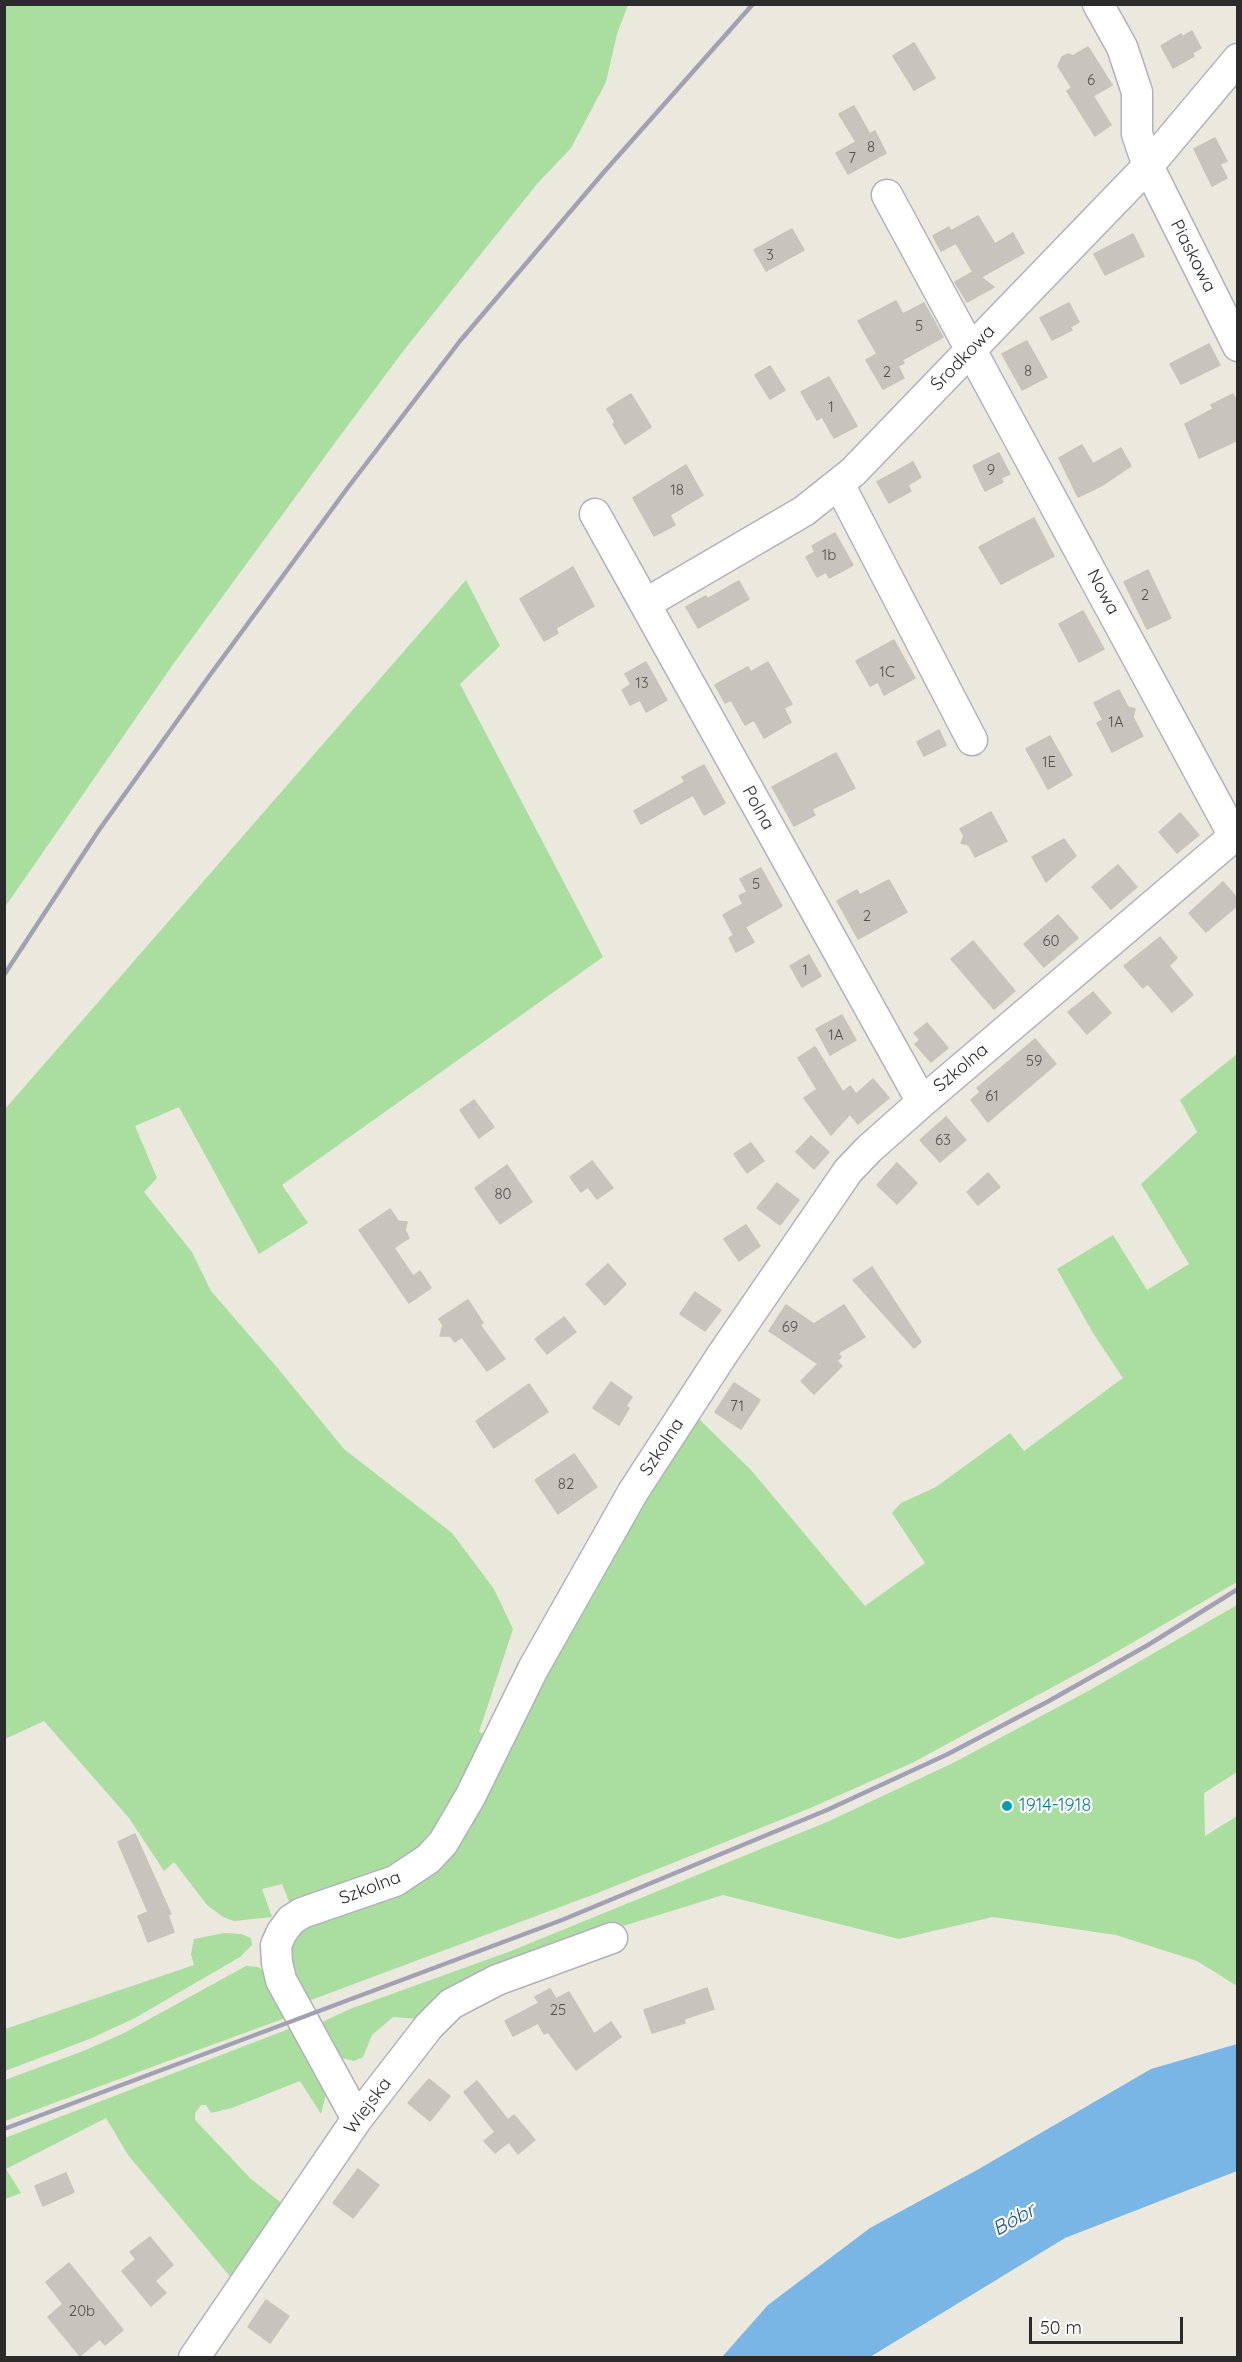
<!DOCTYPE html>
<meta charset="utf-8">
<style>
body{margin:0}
#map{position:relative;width:1242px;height:2362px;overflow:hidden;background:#ebe8de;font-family:Quicksand,sans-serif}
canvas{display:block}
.frame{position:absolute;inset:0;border:6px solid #2b2b2b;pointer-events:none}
.scale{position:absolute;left:1029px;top:2317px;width:154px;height:27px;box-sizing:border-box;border:3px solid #2b2b2b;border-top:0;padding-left:8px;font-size:18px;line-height:21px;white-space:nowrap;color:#2b2b2b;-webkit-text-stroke:4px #fff;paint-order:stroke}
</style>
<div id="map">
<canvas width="1242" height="2362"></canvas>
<div class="frame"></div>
<div class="scale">50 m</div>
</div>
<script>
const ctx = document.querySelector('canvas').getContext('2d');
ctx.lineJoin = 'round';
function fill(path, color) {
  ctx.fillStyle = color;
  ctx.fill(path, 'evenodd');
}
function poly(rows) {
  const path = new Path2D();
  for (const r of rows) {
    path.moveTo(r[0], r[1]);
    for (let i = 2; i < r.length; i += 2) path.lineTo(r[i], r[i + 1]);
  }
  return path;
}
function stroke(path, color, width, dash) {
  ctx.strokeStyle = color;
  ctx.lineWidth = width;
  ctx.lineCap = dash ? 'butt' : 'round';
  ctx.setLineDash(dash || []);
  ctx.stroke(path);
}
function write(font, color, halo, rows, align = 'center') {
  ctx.font = font + ' Quicksand,sans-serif';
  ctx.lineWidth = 4.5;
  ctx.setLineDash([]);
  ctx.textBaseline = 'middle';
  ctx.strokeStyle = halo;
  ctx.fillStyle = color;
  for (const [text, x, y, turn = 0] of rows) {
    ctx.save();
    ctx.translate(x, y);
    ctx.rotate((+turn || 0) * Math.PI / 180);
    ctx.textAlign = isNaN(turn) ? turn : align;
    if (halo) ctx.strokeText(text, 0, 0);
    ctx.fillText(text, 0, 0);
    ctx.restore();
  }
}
fill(poly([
 [5,4,628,5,617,34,606,82,571,148,537,184,404,350,337,440,174,663,5,907],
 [466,580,500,646,460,684,603,957,282,1185,308,1223,259,1254,179,1107,135,1126,157,1178,144,1192,192,1252,211,1291,275,1365,344,1449,452,1533,494,1589,513,1629,479,1732,487,1735,441,1825,402,1865,291,1906,282,1884,262,1889,272,1917,234,1921,223,1917,207,1905,174,1862,164,1871,129,1818,44,1721,5,1739,5,1109],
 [1237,1054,1237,1582,1099,1662,912,1763,808,1809,595,1894,303,2003,291,1978,291,1953,296,1935,308,1922,417,1885,462,1830,626,1532,698,1418,751,1470,865,1606,925,1563,892,1513,901,1503,936,1487,1010,1433,1024,1451,1123,1378,1093,1333,1057,1269,1113,1235,1147,1290,1189,1264,1141,1184,1197,1132,1180,1100],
 [1237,1605,1237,1772,1204,1793,1205,1836,1237,1816,1237,1986,1197,1961,1116,1935,993,1917,899,1939,723,1895,620,1927,420,2019,393,2017,372,2035,363,2057,354,2061,338,2057,318,2024,350,2009,511,1951,827,1822,953,1763,1090,1690],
 [224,1933,241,1934,251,1938,252,1945,240,1957,135,2018,92,2038,5,2071,5,2029,194,1965,191,1954,194,1939],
 [246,1966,258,1967,265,1972,288,2017,5,2121,5,2080,86,2050,124,2033],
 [294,2027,327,2090,321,2114,300,2081,232,2108,211,2113,206,2105,201,2105,195,2113,195,2120,251,2179,284,2205,233,2280,128,2155,106,2118,6,2169,21,2193,5,2199,5,2138]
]), '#a9de9e');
fill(poly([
 [1237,2044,1237,2171,1065,2238,870,2357,722,2357,768,2305,870,2228,977,2170,1151,2069]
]), '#79b6e5');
const building = poly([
 [1192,31,1201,48,1192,53,1194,56,1173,68,1161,46,1181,34,1182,37,1192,31],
 [914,43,935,78,914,90,893,56,914,43],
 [1088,47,1112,85,1093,96,1111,125,1095,136,1067,91,1072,88,1058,66,1062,57,1068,54,1073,56,1088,47],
 [854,106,870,134,875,131,886,153,848,174,836,153,856,142,839,114,854,106],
 [1215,138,1227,161,1220,164,1227,178,1212,186,1194,149,1215,138],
 [978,216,995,244,1013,233,1024,253,981,277,994,287,967,302,955,282,973,272,956,243,941,251,933,236,949,227,951,231,978,216],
 [792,229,804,250,766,271,754,250,792,229],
 [1133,234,1144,256,1105,275,1094,254,1133,234],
 [896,301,903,314,924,303,943,337,902,360,904,363,898,366,904,378,883,389,866,360,877,354,858,321,896,301],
 [1069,303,1079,322,1070,327,1072,330,1052,340,1040,318,1069,303],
 [1027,341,1047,377,1022,390,1002,354,1027,341],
 [1209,344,1220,365,1181,384,1170,364,1209,344],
 [770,366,785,390,770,399,755,375,770,366],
 [829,377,857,426,834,438,822,417,817,420,801,392,829,377],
 [631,394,651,427,625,444,613,424,615,422,607,409,631,394],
 [1233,394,1238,403,1238,440,1199,458,1185,424,1213,409,1211,405,1233,394],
 [1082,445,1093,464,1121,448,1131,466,1103,485,1078,497,1059,458,1082,445],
 [999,453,1010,474,1001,478,1003,482,985,491,973,466,999,453],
 [913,462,921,477,908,485,911,491,889,503,877,482,913,462],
 [686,465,703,495,670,515,675,525,654,536,633,498,686,465],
 [1034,518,1054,556,1001,584,979,547,1034,518],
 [835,533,853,565,829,578,826,572,817,577,806,557,815,552,812,546,835,533],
 [573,567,594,606,556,628,558,633,544,641,520,599,573,567],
 [1148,570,1171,618,1147,629,1124,582,1148,570],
 [739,581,749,599,698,628,686,607,706,596,707,599,739,581],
 [1083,611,1104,649,1079,662,1059,624,1083,611],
 [894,640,915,678,884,695,878,682,870,686,856,661,894,640],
 [646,662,667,700,646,712,640,700,630,705,622,690,631,684,625,674,646,662],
 [768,662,792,704,784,708,791,722,764,738,754,720,745,725,731,700,725,703,715,685,748,667,751,672,768,662],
 [1119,690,1128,707,1135,709,1133,717,1143,736,1112,752,1097,723,1103,720,1094,703,1119,690],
 [939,730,946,745,924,756,917,742,939,730],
 [1050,736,1072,775,1048,789,1026,749,1050,736],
 [836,753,855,788,812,809,815,815,794,826,772,787,836,753],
 [704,765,725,803,704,815,693,795,641,824,634,811,685,782,682,777,704,765],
 [991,812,1007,841,975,857,969,845,961,843,964,836,960,829,991,812],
 [1180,813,1199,835,1177,853,1159,832,1180,813],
 [1064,839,1076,856,1046,882,1032,857,1064,839],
 [1118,865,1137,887,1111,909,1092,887,1118,865],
 [761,868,782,906,733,934,723,915,743,904,739,896,747,892,740,879,761,868],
 [889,880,907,912,858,939,837,901,857,890,860,895,889,880],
 [1223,882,1238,899,1238,905,1206,932,1189,913,1223,882],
 [1058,915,1078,938,1044,967,1024,944,1058,915],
 [746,928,754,942,736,952,729,938,746,928],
 [1160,937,1177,958,1169,966,1193,995,1172,1012,1148,984,1143,988,1124,966,1160,937],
 [973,941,1015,991,994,1009,951,959,973,941],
 [809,955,821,976,802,987,790,966,809,955],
 [1093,992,1111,1013,1087,1034,1068,1012,1093,992],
 [842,1015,856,1040,830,1055,816,1029,842,1015],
 [927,1023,948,1048,931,1062,915,1044,920,1040,914,1033,927,1023],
 [1035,1039,1056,1064,988,1122,971,1100,980,1092,977,1088,1035,1039],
 [815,1047,843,1092,850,1086,856,1094,873,1079,889,1098,858,1124,850,1114,831,1135,804,1098,817,1089,798,1058,815,1047],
 [474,1100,494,1127,479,1138,460,1110,474,1100],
 [946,1117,966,1140,940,1162,920,1140,946,1117],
 [811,1136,829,1152,814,1169,796,1152,811,1136],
 [751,1143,764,1161,747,1173,734,1154,751,1143],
 [592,1161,613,1188,597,1199,588,1187,581,1192,570,1177,592,1161],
 [897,1163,917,1183,897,1204,877,1185,897,1163],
 [507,1165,532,1202,500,1224,475,1188,507,1165],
 [988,1173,1000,1187,978,1205,967,1192,988,1173],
 [777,1183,799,1200,780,1225,757,1208,777,1183],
 [390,1209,398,1221,407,1222,405,1230,409,1238,394,1248,413,1276,420,1271,431,1288,409,1303,359,1230,390,1209],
 [746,1225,760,1246,739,1261,724,1239,746,1225],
 [608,1264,626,1284,605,1305,586,1284,608,1264],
 [872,1267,921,1342,914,1348,853,1280,872,1267],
 [695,1292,721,1310,705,1331,680,1314,695,1292],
 [468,1300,483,1323,480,1325,505,1359,487,1371,462,1337,455,1342,450,1336,440,1336,443,1325,439,1319,468,1300],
 [786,1305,814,1324,844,1305,865,1337,838,1353,841,1357,837,1361,842,1366,814,1394,801,1381,818,1364,769,1331,786,1305],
 [564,1317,576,1332,547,1354,535,1339,564,1317],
 [611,1382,632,1397,626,1406,629,1408,619,1425,593,1408,611,1382],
 [734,1383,760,1400,741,1429,715,1412,734,1383],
 [529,1384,548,1412,494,1448,476,1421,529,1384],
 [574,1454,597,1487,558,1514,535,1480,574,1454],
 [135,1834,171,1914,168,1915,174,1932,148,1942,138,1916,148,1912,118,1842,135,1834],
 [707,1988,714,2009,684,2019,685,2023,652,2033,644,2010,707,1988],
 [550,1989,556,1999,569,1992,594,2034,611,2022,621,2037,576,2070,548,2032,544,2034,538,2023,513,2036,505,2021,539,2003,535,1997,550,1989],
 [429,2079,450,2096,430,2121,408,2103,429,2079],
 [477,2081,508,2120,514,2115,535,2140,518,2154,509,2142,495,2153,484,2141,495,2132,464,2092,477,2081],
 [358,2169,379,2185,353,2218,333,2203,358,2169],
 [66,2173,74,2192,43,2206,35,2186,66,2173],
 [150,2237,173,2265,155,2281,166,2293,151,2306,122,2271,136,2259,130,2252,150,2237],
 [69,2263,123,2330,105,2345,100,2339,80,2356,48,2317,63,2304,46,2282,69,2263],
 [266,2300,289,2316,270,2343,248,2327,266,2300]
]);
fill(building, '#c7c4bd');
stroke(building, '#c7c4b7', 1.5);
const minor = poly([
 [1098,4,1122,47,1137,92,1137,134,1148,166,1238,346],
 [887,195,1234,836],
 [839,484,972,740],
 [595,514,922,1102],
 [645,604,804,511,853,472,1148,166,1238,59],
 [357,2119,281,1980,277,1963,276,1945,282,1932,291,1920,302,1913,395,1881,428,1859,443,1843,470,1797,533,1669,633,1492,722,1355,848,1171,869,1149,922,1102,1238,833],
 [194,2358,357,2119,429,2026,451,2004,497,1980,612,1938]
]);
stroke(minor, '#b1b1bd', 33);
stroke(minor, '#fff', 30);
stroke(poly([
 [4,975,99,830,210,675,349,486,460,341,604,172,753,4],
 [4,2129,562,1920,827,1810,948,1754,1047,1702,1148,1645,1238,1589]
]), '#a1a1b3', 4.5);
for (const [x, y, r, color] of [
 [1007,1806,6,"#0f9aa8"]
]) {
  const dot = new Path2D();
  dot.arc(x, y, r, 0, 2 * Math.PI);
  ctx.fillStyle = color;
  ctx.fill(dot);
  stroke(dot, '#fff', 2);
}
write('15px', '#525150', null, [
 ["6",1091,80],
 ["8",871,147],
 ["7",852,158],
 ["3",770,255],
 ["5",919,326],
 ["8",1028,371],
 ["2",887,372],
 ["1",831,407],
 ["9",991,470],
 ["18",677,490],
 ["1b",829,555],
 ["2",1145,595],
 ["1C",887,672],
 ["13",642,683],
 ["1A",1116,722],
 ["1E",1049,762],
 ["5",756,884],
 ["2",867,916],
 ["60",1051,941],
 ["1",805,970],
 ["1A",836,1035],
 ["59",1034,1061],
 ["61",992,1096],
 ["63",943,1140],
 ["80",503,1194],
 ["69",790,1327],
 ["71",737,1406],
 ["82",566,1484],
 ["25",558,2010],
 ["20b",82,2311]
]);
write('18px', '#2b2b2b', '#fff', [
 ["Piaskowa",1193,256,63],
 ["Środkowa",963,358,-46],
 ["Nowa",1103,592,62],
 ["Polna",758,808,61],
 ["Szkolna",961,1068,-40],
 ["Szkolna",662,1447,-57],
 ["Szkolna",370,1888,-21],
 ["Wiejska",368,2106,-53]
]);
write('18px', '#0d838f', '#fff', [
 ["1914-1918",1019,1806]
], 'left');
write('italic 20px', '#185391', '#fff', [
 ["Bóbr",1014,2220,-29]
]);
</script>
